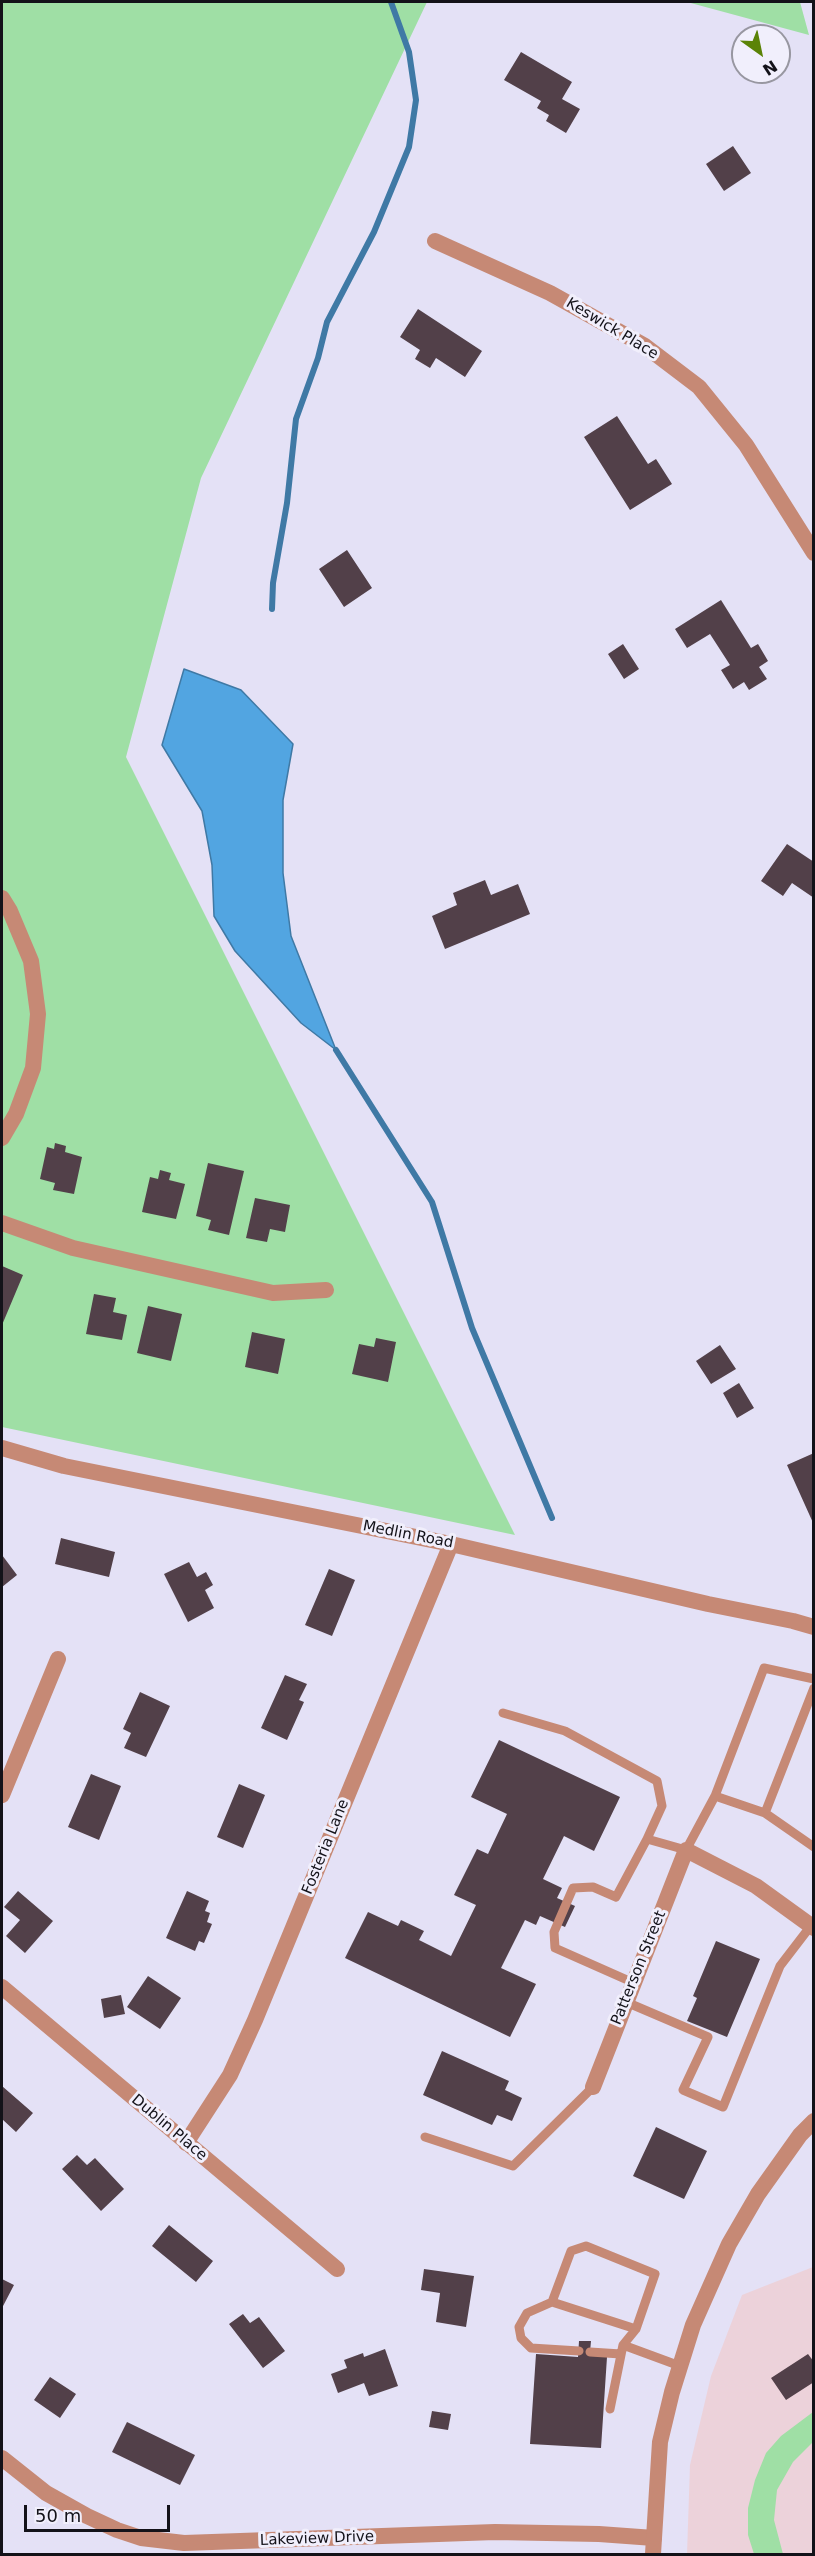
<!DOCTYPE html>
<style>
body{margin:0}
#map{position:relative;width:815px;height:2556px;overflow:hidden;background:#e4e1f6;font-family:"DejaVu Sans",sans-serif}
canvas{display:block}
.frame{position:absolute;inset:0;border:3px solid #131219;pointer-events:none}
.north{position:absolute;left:731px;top:24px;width:60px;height:60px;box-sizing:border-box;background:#f1effc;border:2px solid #9897a1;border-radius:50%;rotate:147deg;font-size:16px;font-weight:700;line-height:24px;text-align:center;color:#131219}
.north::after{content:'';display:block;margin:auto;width:21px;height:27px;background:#5b8307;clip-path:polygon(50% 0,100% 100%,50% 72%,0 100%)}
.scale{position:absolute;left:24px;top:2505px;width:146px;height:27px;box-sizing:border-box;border:3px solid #131219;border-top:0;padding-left:8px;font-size:18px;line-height:21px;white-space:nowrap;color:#131219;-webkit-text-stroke:4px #f1effc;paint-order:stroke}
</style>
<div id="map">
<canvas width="815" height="2556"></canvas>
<div class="frame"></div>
<div class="north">N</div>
<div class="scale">50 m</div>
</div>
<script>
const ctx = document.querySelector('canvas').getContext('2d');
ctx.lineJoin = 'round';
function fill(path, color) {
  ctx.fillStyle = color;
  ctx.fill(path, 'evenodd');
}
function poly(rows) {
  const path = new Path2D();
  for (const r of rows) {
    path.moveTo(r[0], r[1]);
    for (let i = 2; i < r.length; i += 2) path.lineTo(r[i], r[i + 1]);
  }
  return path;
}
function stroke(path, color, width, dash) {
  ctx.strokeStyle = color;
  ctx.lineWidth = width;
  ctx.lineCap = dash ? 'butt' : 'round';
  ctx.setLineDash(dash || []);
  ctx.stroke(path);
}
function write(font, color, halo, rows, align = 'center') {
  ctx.font = font + ' "DejaVu Sans",sans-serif';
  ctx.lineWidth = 6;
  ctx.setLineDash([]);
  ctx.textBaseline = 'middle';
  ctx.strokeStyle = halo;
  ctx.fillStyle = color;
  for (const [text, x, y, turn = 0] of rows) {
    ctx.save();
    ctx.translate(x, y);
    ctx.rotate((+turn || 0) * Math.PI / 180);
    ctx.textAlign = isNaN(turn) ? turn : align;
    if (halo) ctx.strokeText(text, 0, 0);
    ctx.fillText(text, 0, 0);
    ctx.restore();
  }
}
fill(poly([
 [813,2267,813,2554,687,2554,690,2465,711,2376,742,2295]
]), '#ecd2da');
fill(poly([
 [2,2,427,2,201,478,126,757,515,1535,2,1427],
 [687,2,800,2,809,35],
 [813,2412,813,2442,793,2462,777,2490,774,2520,783,2554,754,2554,748,2535,748,2508,755,2480,766,2453,781,2436]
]), '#9fdfa5');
const water = poly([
 [184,669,241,690,293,744,283,800,283,873,291,936,336,1050,301,1023,235,951,214,916,212,865,202,811,162,745,184,669]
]);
fill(water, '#52a5e1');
stroke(water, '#3f79a5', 1.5);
stroke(poly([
 [272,609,273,583,287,503,296,419,318,358,327,322,374,232,409,147,416,100,409,52,391,2],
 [336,1050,432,1202,472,1328,552,1518]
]), '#3f79a5', 6);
fill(poly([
 [521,52,572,82,562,99,580,109,566,133,546,121,549,115,537,108,541,101,504,80],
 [733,146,751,173,724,191,706,164],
 [418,309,482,351,465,377,436,358,430,368,415,359,420,350,400,337],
 [617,416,648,464,656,459,672,484,630,510,584,437],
 [347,550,372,588,344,607,319,569],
 [721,600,751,648,758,644,768,661,759,667,767,679,749,690,744,682,733,689,721,670,730,665,710,634,687,648,675,629],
 [623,644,639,669,624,679,608,654],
 [787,844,814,862,814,898,792,883,783,896,761,881],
 [485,880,491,895,518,884,530,914,445,949,432,916,457,905,453,893],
 [55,1143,66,1146,65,1152,82,1157,74,1194,53,1190,55,1183,40,1179,47,1147,54,1149],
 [208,1163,244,1171,229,1235,208,1230,211,1220,196,1216],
 [160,1170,171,1173,169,1180,185,1184,176,1219,142,1212,150,1177,158,1179],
 [255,1198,290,1205,285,1232,270,1229,267,1242,246,1238],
 [2,1266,23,1275,2,1325],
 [94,1294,116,1298,113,1312,127,1315,122,1340,86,1334],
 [148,1306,182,1314,171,1361,137,1353],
 [252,1332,285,1339,278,1374,245,1367],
 [376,1338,396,1342,388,1382,352,1374,359,1344,374,1347],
 [720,1345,736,1369,711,1384,696,1361],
 [739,1383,754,1408,737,1418,723,1393],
 [814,1453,814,1525,787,1465],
 [61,1538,115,1552,109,1577,55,1564],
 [2,1555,17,1575,2,1587],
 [189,1562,197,1577,206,1572,213,1585,205,1590,214,1608,188,1622,164,1574],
 [329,1569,355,1580,332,1636,305,1625],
 [285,1675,307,1684,299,1700,304,1702,287,1740,261,1728],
 [140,1692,170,1706,146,1757,124,1748,131,1733,123,1729],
 [499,1740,620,1797,594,1851,564,1836,543,1879,562,1888,557,1898,575,1906,565,1927,540,1916,536,1925,525,1920,501,1968,536,1984,510,2037,345,1958,368,1912,398,1926,401,1920,424,1931,419,1940,451,1956,476,1905,454,1895,477,1849,488,1854,507,1814,471,1797],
 [91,1774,121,1786,99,1840,68,1827],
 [239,1784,265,1795,243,1848,217,1837],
 [18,1891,53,1921,25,1953,6,1936,20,1920,4,1907],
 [187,1891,209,1901,205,1911,210,1913,207,1922,212,1924,204,1943,199,1941,195,1951,166,1938],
 [716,1941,760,1959,727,2037,687,2021,697,1998,693,1996],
 [148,1976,181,1998,160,2029,127,2007],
 [121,1995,125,2014,104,2018,101,1999],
 [442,2051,509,2081,505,2090,522,2098,512,2121,497,2115,492,2125,423,2095],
 [2,2086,33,2113,16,2132,2,2119],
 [656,2127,707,2151,684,2199,633,2176],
 [77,2155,87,2165,95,2158,124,2189,101,2211,62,2169],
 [169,2225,213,2261,196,2282,152,2246],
 [424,2269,474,2276,466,2327,436,2322,440,2293,421,2290],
 [2,2279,14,2285,2,2308],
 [243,2314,250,2323,259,2317,285,2351,263,2368,229,2324],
 [579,2341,591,2341,590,2352,607,2357,601,2448,530,2444,536,2354,578,2357],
 [385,2349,398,2386,369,2396,364,2383,338,2393,331,2374,347,2368,344,2360,363,2353,364,2357],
 [808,2354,814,2362,814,2382,786,2400,771,2378],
 [50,2377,76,2394,60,2418,34,2400],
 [432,2411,451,2414,448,2430,429,2427],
 [127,2422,195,2455,180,2485,112,2452]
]), '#524049');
stroke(poly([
 [503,1713,565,1731,657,1781,662,1806,647,1839,686,1850,715,1796,765,1813,814,1847],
 [715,1796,764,1668,814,1679],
 [765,1813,814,1688],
 [634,1983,555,1948,554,1932,573,1888,593,1887,616,1897,647,1839],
 [626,2002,708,2037,683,2090,723,2107,780,1966,813,1923],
 [425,2137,513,2166,593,2087],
 [552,2302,571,2251,586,2246,655,2274,636,2329,623,2345],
 [579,2351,531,2348,521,2338,519,2327,527,2313,552,2302,636,2329],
 [590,2352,621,2354],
 [610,2409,623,2345,680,2366]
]), '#c68975', 9);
stroke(poly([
 [435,241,550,293,645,346,699,387,746,445,814,553],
 [2,898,10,911,31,961,38,1014,33,1068,16,1114,2,1138],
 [2,1223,73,1248,273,1293,326,1290],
 [2,1448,64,1466,451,1544,708,1604,793,1621,814,1627],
 [2,1795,58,1659],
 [2,1987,337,2269],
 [593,2087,686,1850,756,1886,814,1928],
 [186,2143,230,2075,255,2020,451,1544],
 [2,2458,46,2493,87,2516,117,2530,141,2538,184,2543,495,2532,599,2534,654,2538]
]), '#c68975', 16);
stroke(poly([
 [653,2554,660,2442,672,2392,693,2325,729,2244,758,2194,800,2135,814,2121]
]), '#c68975', 16);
write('15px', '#131219', '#f1effc', [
 ["Keswick Place",612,329,31],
 ["Medlin Road",408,1535,11],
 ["Fosteria Lane",326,1847,-68],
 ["Patterson Street",639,1968,-68],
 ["Dublin Place",169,2128,40],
 ["Lakeview Drive",317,2539,-2]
]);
</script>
